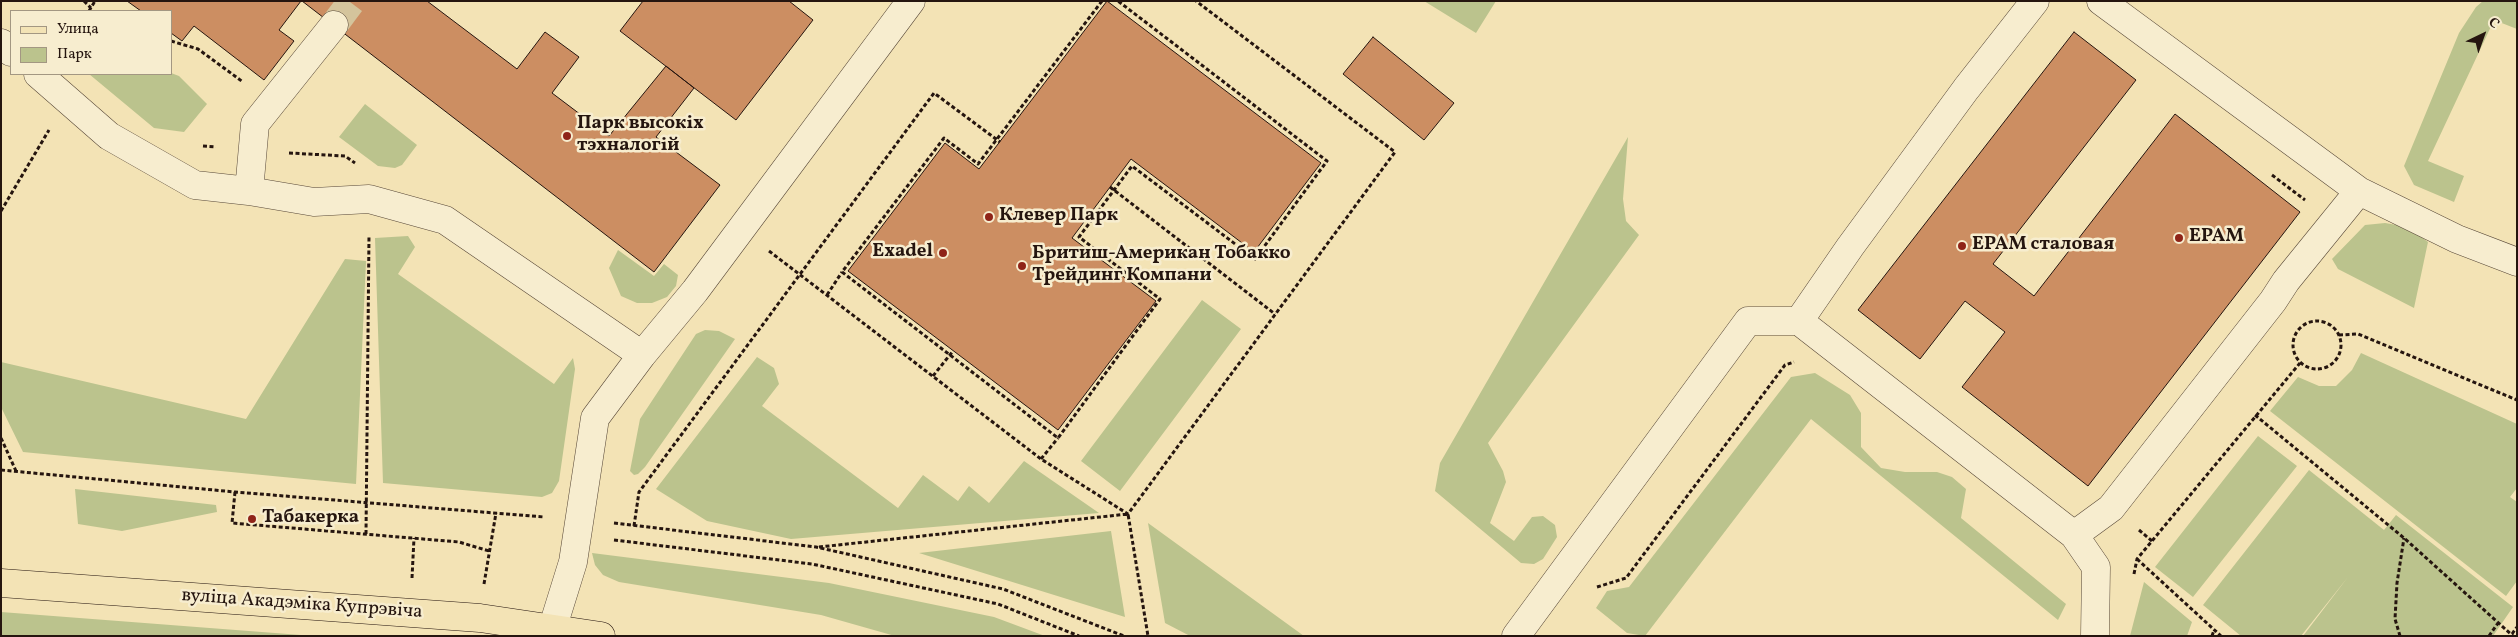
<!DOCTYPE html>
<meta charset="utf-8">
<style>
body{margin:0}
#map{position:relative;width:2518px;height:637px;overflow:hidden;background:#f3e3b5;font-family:Vollkorn,serif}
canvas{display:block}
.frame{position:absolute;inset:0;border:2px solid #25150f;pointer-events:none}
.legend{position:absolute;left:10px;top:10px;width:162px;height:65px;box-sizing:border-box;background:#f7edcf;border:1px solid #a39782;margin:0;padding:6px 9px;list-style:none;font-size:15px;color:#25150f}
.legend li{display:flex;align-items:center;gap:10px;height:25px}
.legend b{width:25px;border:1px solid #a39782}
.north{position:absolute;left:2458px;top:10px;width:50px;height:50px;-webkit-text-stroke:4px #f7edcf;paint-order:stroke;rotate:42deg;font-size:14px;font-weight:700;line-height:20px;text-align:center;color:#25150f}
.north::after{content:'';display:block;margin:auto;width:18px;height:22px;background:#25150f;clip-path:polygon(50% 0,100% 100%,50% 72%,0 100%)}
</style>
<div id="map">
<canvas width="2518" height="637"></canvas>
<div class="frame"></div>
<ul class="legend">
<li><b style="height:6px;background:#f3e3b5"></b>Улица</li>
<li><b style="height:14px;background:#bbc38d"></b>Парк</li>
</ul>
<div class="north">С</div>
</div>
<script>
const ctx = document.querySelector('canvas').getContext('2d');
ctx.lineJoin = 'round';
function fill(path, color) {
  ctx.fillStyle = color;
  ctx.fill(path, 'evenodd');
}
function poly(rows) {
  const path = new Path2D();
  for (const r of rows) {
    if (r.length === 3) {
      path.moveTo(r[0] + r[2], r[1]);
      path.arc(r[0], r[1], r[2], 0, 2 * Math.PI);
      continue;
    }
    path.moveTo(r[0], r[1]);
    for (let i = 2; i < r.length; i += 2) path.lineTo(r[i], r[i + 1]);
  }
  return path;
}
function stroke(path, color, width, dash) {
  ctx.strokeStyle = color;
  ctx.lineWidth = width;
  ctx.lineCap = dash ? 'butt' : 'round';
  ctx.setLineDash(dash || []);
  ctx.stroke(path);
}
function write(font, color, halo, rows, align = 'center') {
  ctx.font = font + ' Vollkorn,serif';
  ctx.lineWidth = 5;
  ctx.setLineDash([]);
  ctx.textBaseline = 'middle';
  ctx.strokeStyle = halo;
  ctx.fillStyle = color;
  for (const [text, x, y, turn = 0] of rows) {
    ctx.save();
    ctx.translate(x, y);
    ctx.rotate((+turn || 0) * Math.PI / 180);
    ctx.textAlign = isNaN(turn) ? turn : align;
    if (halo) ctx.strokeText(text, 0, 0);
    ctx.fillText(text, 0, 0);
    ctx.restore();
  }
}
fill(poly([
 [1424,1,1496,1,1476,33],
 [2483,1,2517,1,2517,29,2494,20,2428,161,2464,176,2454,202,2414,185,2404,166,2459,33,2476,7],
 [171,73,179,76,207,104,184,132,154,128,89,74],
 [365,104,417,145,402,165,395,168,378,166,339,137],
 [1628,137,1623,199,1626,221,1639,235,1488,443,1503,471,1506,482,1490,523,1514,541,1532,517,1543,516,1555,525,1557,537,1543,559,1534,564,1521,563,1435,491,1440,463],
 [2385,223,2408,227,2428,242,2414,308,2338,269,2332,259,2365,225],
 [408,236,415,247,398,274,554,384,573,358,575,369,559,481,552,493,542,497,383,483,375,238],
 [618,250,654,276,664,264,678,275,676,286,667,297,652,303,637,303,621,296,609,268],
 [345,259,366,261,356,484,23,452,1,407,1,362,246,419],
 [1202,300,1241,329,1120,491,1081,461],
 [705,330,719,331,735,339,645,467,638,474,634,475,630,471,640,419,696,334],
 [2361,353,2517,424,2517,488,2510,497,2517,502,2517,581,2506,596,2270,411,2298,377,2319,386,2336,386,2352,370],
 [757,357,774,368,779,384,762,406,898,508,923,475,958,501,969,486,989,503,1024,461,1099,513,791,539,707,521,656,489],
 [1815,373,1850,395,1861,413,1861,447,1881,468,1905,472,1937,472,1952,477,1966,489,1961,518,2066,604,2058,620,1811,419,1645,636,1627,633,1596,608,1607,591,1629,587,1791,377],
 [2258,436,2297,466,2193,597,2155,567],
 [2309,470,2384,530,2396,515,2513,607,2493,636,2303,636,2348,577,2301,636,2241,636,2203,605],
 [75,489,216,505,217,512,122,531,78,524],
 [1148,523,1304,636,1190,636,1165,623],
 [1111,531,1125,617,919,553],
 [592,553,829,583,994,617,1045,636,895,636,821,615,619,582,603,575,595,565],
 [2144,582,2192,622,2187,636,2130,636],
 [1,612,314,636,1,636]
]), '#bbc38d');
const building = poly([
 [127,1,301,1,279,30,294,41,264,80,194,26,182,41,171,33,171,11,141,11,127,1],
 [302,1,427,1,517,69,545,32,579,57,552,93,609,136,666,66,694,88,656,137,720,185,654,272,302,1],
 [643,1,789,1,813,20,736,120,620,31,643,1],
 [1107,1,1321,163,1254,252,1131,159,1072,238,1156,301,1058,430,848,271,945,143,979,169,1107,1],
 [2074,32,2136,80,1993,264,2034,296,2175,114,2300,212,2088,486,1962,387,2005,332,1965,301,1920,359,1858,310,2074,32],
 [1373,37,1454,103,1424,140,1343,74,1373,37]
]);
fill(building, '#cc8e62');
stroke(building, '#25150f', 1);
stroke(poly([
 [334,25,352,1]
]), '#d4c49c', 28, [28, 14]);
const minor = poly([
 [2101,1,2359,191,2457,239,2517,262],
 [1,43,11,52],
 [38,74,109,136,195,185,249,191,314,202,369,199,445,220,642,355],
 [249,191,255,124,334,25],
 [1799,321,1850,247,1966,89,2035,1],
 [2074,535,2111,508,2273,301,2286,281,2359,191],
 [550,636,573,562,595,418,642,355,695,291,911,1],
 [1516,636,1748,321,1799,321,2074,535,2096,567,2095,636]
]);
const major = poly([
 [1,583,480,618,601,636]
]);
stroke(minor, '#584838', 29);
stroke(major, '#25150f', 29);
stroke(poly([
 [84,1,91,8],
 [1102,1,978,164,944,138,842,272,1058,438,1160,299,1079,237,1132,166,1255,259,1327,161,1118,1],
 [89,11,95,1],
 [171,41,198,49,243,82],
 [203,146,216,147],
 [289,153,345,156,355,163],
 [2272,175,2305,200],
 [1110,187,1275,314],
 [1,211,49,130],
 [769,251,1041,459,1128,514,1395,152,1196,1],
 [827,295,842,272],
 [2317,345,24],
 [2339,335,2358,334,2517,400],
 [933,376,953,351],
 [2255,415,2404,538,2513,636],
 [1,438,16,471],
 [1041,459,1058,438],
 [1,470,235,492,544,517],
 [235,492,232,523,459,542,489,551],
 [614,523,816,547,1003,589,1124,636],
 [634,526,639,492,934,93,1000,142],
 [2139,530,2152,541],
 [366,534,369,235],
 [614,540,812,564,998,604,1079,636],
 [819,547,1128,514,1148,636],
 [2137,559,2221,636],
 [2134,574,2137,559,2300,363],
 [412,578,414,538],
 [484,584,496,513],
 [1597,587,1626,578,1785,365,1794,362],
 [2512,634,2517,627],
 [2212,636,2214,630],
 [2400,636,2395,619,2397,583,2404,538],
 [2489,636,2498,623]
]), '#25150f', 3, [4, 2.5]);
stroke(minor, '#f7edcf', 28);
stroke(major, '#f3e3b5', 28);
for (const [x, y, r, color] of [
 [567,136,5,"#8f2418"],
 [989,217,5,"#8f2418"],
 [2179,238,5,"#8f2418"],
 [1962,246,5,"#8f2418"],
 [943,253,5,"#8f2418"],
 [1022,266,5,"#8f2418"],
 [252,519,5,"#8f2418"]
]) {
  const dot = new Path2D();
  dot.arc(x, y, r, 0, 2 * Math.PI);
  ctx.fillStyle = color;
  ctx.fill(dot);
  stroke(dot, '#f7edcf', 2);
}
write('bold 19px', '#25150f', '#f7edcf', [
 ["Парк высокіх",577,125],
 ["тэхналогій",577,147],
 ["Клевер Парк",999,217],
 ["EPAM",2189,238],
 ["EPAM сталовая",1972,246],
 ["Exadel",933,253,"right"],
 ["Бритиш-Американ Тобакко",1032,255],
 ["Трейдинг Компани",1032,277],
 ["Табакерка",262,519]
], 'left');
write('19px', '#25150f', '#f7edcf', [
 ["вуліца Акадэміка Купрэвіча",302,605,4]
]);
</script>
